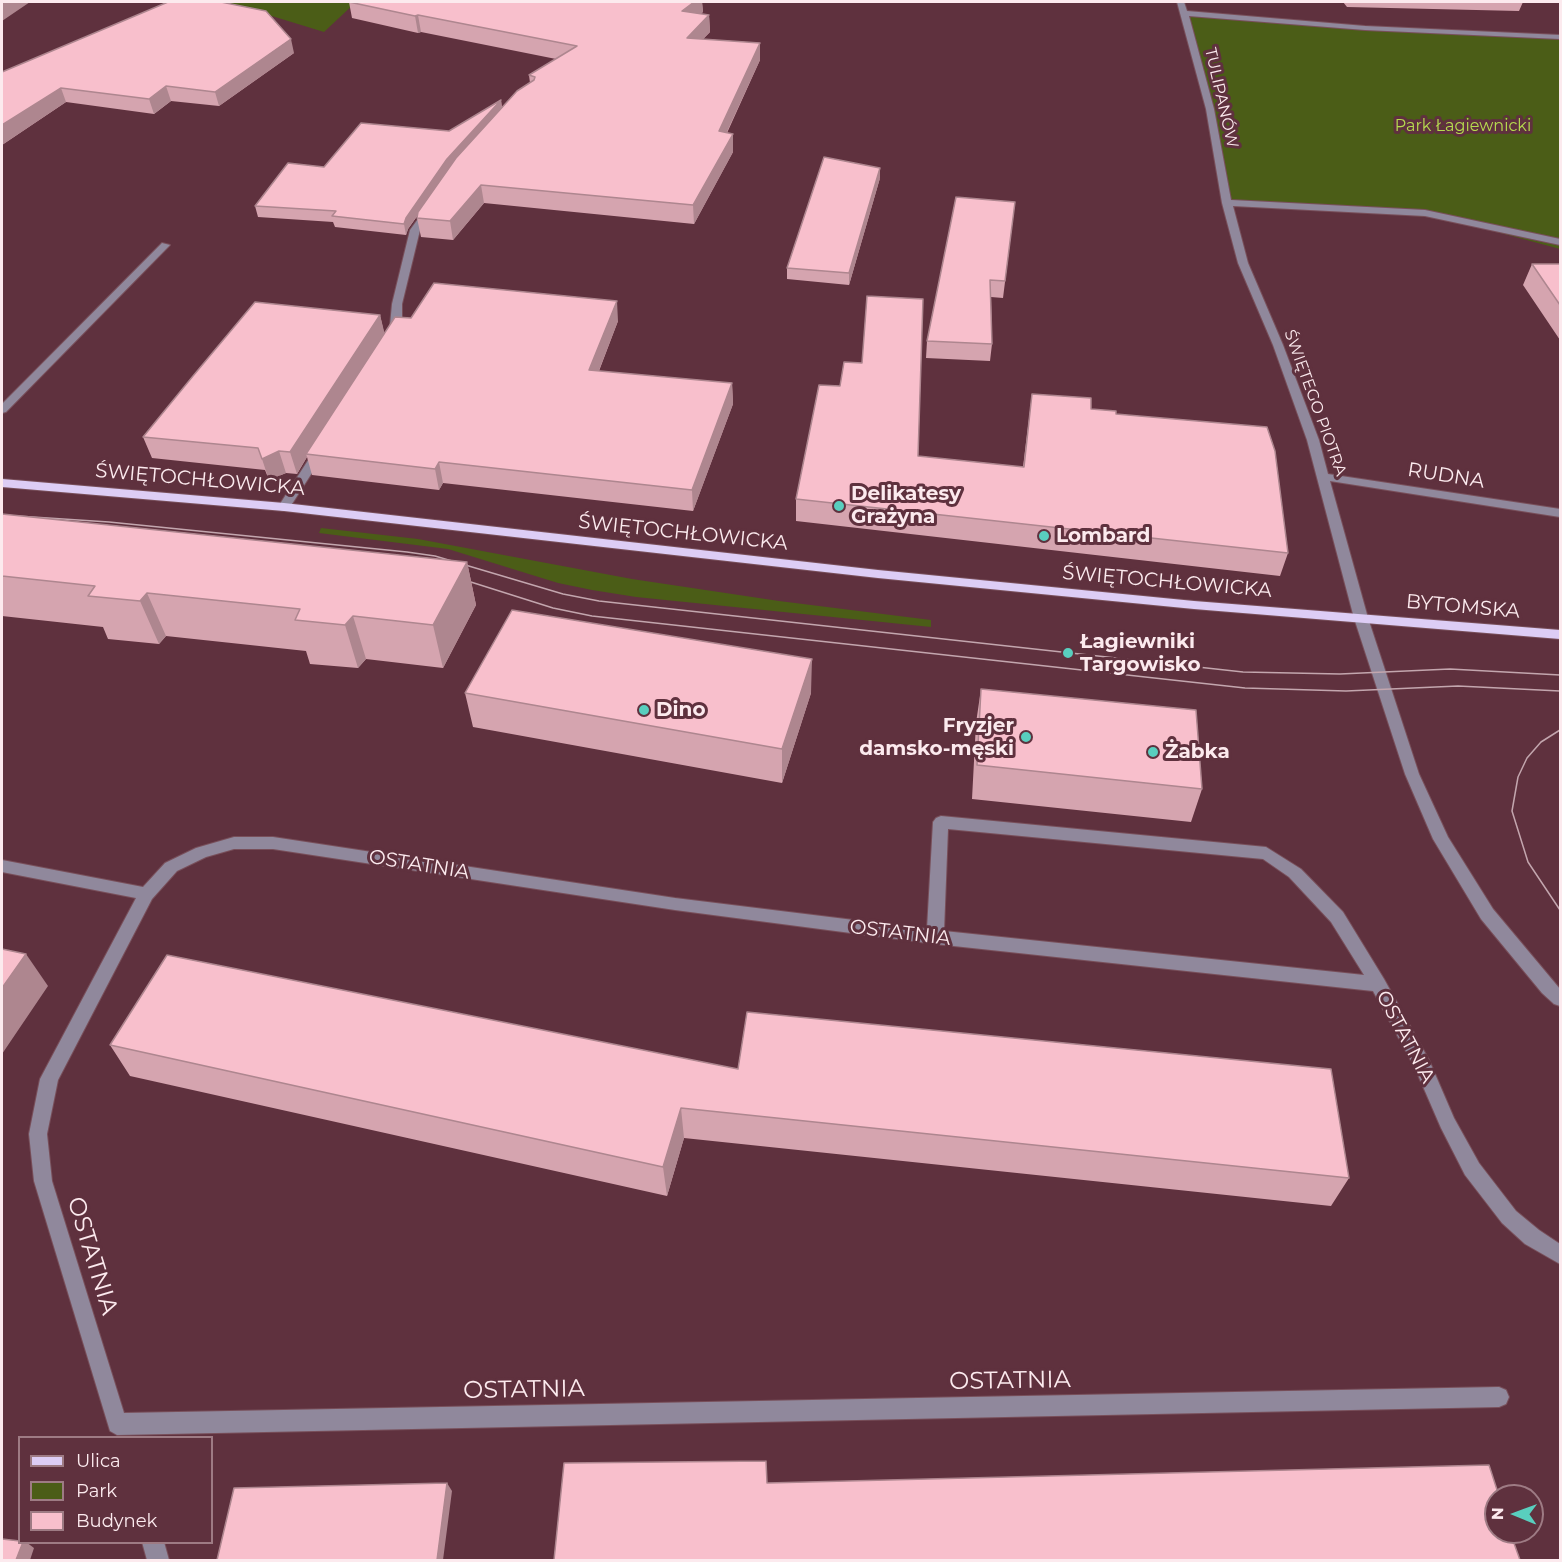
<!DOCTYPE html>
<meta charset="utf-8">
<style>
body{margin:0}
#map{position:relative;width:1562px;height:1562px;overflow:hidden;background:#5f313e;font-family:Montserrat,sans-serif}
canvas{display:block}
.frame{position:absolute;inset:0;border:3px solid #fceaee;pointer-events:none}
.legend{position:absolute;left:18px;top:1436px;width:195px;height:108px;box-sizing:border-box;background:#5f313e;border:2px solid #9e7b84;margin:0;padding:8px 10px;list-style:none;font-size:18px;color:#fceaee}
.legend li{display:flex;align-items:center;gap:12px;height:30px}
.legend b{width:30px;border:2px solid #9e7b84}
.north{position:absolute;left:1484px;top:1484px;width:60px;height:60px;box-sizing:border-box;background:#5f313e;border:2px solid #9e7b84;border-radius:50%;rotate:271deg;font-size:16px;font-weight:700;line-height:24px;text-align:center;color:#fceaee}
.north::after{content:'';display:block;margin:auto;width:21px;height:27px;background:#59cebe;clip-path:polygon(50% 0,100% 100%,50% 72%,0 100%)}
</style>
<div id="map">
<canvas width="1562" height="1562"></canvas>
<div class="frame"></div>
<ul class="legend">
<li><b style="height:8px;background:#ddcdf5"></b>Ulica</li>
<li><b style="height:16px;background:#4b5d17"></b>Park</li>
<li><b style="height:16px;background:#f8bfcc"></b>Budynek</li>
</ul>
<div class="north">N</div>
</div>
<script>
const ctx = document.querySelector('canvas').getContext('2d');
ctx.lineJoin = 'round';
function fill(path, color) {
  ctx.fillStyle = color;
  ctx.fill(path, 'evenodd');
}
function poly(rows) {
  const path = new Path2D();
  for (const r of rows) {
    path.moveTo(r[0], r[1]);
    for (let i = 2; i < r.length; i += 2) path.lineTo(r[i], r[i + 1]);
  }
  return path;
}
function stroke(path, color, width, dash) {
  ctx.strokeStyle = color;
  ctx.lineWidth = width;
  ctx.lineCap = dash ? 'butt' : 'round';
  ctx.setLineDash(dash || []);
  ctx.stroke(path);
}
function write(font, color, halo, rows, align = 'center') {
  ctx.font = font + ' Montserrat,sans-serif';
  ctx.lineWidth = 6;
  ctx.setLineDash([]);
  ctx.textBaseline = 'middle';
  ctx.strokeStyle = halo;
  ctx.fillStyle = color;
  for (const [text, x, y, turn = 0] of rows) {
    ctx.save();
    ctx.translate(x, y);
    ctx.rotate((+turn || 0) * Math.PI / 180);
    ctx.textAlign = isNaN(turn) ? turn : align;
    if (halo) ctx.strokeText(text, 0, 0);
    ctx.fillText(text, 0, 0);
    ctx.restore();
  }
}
fill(poly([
 [226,2,356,2,324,32],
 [1184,13,1365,28,1560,37,1560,249,1445,218,1227,203],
 [321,528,418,539,632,579,779,601,931,620,931,627,636,597,592,590,558,583,448,549,319,533]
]), '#4b5d17');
const minor = poly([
 [1177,2,1184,2,1187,11,1365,26,1560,35,1560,39,1365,30,1189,16,1214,109,1231,200,1425,210,1560,239,1560,245,1425,216,1233,206,1248,263,1283,345,1319,440,1328,474,1560,509,1560,517,1330,481,1368,618,1419,774,1448,837,1493,909,1560,989,1560,1006,1554,1004,1542,993,1481,919,1433,839,1405,774,1354,618,1307,440,1273,345,1238,263,1222,203,1206,109,1177,2],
 [426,208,434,210,420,230,402,304,402,328,397,336,389,336,392,304,410,230,426,208],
 [162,243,170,245,6,412,2,413,2,404,162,243],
 [320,447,326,451,290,507,284,511,280,510,278,507,314,451,320,447],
 [941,816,1266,847,1301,869,1343,912,1384,979,1429,1060,1454,1118,1479,1163,1516,1211,1539,1230,1560,1244,1560,1264,1525,1244,1502,1223,1465,1175,1441,1128,1415,1068,1373,991,935,944,675,910,273,849,234,849,206,857,177,871,152,899,58,1080,47,1134,52,1181,124,1413,1499,1387,1506,1390,1509,1397,1506,1404,1499,1407,117,1435,110,1431,34,1181,29,1134,40,1079,136,898,2,872,2,860,143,887,165,863,196,848,234,837,273,837,675,898,927,929,933,822,936,818,941,816],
 [948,829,1263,859,1289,877,1331,922,1364,975,944,931,948,829],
 [142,1542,164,1542,169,1560,147,1560,142,1542]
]);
const major = poly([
 [2,479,284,503,878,570,1194,601,1560,630,1560,639,1194,609,878,578,284,511,2,487,2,479]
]);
stroke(minor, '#784f5a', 2);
stroke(major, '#784f5a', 2);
fill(minor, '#90889c');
fill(major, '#ddcdf5');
stroke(poly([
 [2,515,109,522,407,552,435,556,563,594,599,601,1243,672,1340,674,1450,669,1560,675],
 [455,577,553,608,592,616,1245,688,1346,691,1458,686,1560,691],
 [1560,730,1541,742,1527,758,1518,777,1512,811,1528,862,1560,910]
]), '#c3a6ae', 1.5);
fill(poly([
 [349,2,702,2,703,12,700,14,709,15,710,32,703,39,760,43,760,60,727,133,733,134,733,152,694,224,484,203,453,240,421,237,417,218,418,215,408,229,406,235,335,227,333,222,258,217,255,206,324,167,449,131,501,100,502,108,530,83,529,75,556,59,421,32,418,33,352,18],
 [1343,2,1523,2,1519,11,1347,7],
 [294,53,219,106,171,101,154,114,66,102,2,145,2,72],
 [880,178,849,285,787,279,787,268],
 [1015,202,1003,298,991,297,992,344,990,361,926,358,927,341],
 [1532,264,1560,264,1560,340,1523,285],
 [380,315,384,333,411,318,618,321,599,371,732,383,733,404,693,511,443,483,439,490,312,475,307,457,297,474,286,473,269,480,265,470,152,458,143,437],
 [1032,394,1091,409,1116,414,1288,553,1280,576,796,521,796,499,918,456,1023,467],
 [2,514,467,562,476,605,443,668,366,659,358,668,310,664,306,651,166,636,159,644,108,639,103,627,2,616],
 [981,689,1202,789,1191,822,972,799,976,723],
 [465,693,811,693,782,783,473,727],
 [110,1045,738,1069,1349,1178,1331,1206,684,1138,667,1196,130,1076]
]), '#d5a4af');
fill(poly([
 [2,2,30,2,2,21],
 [694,2,702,2,703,12,683,28,682,11],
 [418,15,421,32,418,33,415,16],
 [709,15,710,32,688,55,687,38],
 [291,39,294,53,219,106,215,92],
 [760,43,760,60,719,149,719,131],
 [166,86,171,101,154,114,149,99],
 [61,88,66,102,2,145,2,125],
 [501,100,502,111,449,170,408,229,406,235,404,224,406,218,447,159],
 [733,134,733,152,694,224,693,205],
 [880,168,880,178,849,285,849,273],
 [481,185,484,203,453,240,450,221],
 [617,301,618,321,591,391,589,370],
 [380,315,385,335,306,454,307,457,297,474,290,452],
 [732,383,733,404,693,511,692,490],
 [279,451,286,473,269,480,262,459],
 [439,462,443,483,439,490,435,469],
 [467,562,476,605,443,668,433,625],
 [147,593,166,636,159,644,140,601],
 [353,616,366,659,358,668,345,625],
 [812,659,811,693,782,783,782,749],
 [26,954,48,986,2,1054,2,988],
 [681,1108,684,1138,667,1196,663,1167],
 [447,1483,452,1491,443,1560,437,1560],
 [23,1542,26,1542,34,1548,30,1560,16,1560]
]), '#ae868f');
const building = poly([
 [168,2,221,2,266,11,291,39,215,92,166,86,149,99,61,88,2,125,2,72,168,2],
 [349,2,694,2,682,11,709,15,687,38,760,43,719,131,733,134,693,205,481,185,450,221,417,218,418,212,456,158,517,91,534,80,535,77,529,75,577,46,418,15,415,16,349,2],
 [501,100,447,159,406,218,404,224,332,216,336,211,255,206,288,163,324,167,361,123,449,131,501,100],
 [824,157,880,168,849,273,787,268,824,157],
 [956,197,1015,202,1005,281,990,280,992,344,927,341,956,197],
 [1532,264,1560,264,1560,305,1532,264],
 [434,283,617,301,589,370,732,383,692,490,439,462,435,469,306,454,395,317,411,318,434,283],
 [867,296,923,299,918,456,1024,467,1032,394,1091,398,1091,409,1116,411,1116,414,1267,427,1275,451,1288,553,796,499,819,385,840,386,844,362,862,363,867,296],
 [255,302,380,315,290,452,279,451,262,459,258,448,143,437,193,376,255,302],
 [2,514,467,562,433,625,353,616,345,625,295,620,300,609,147,593,140,601,88,596,95,586,2,576,2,514],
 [512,610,812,659,782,749,465,693,512,610],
 [981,689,1196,710,1202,789,977,765,981,689],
 [2,949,26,954,2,988,2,949],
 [167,955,738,1069,747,1012,1331,1069,1349,1178,681,1108,663,1167,110,1045,167,955],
 [766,1461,767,1483,1489,1465,1499,1496,1496,1496,1496,1532,1510,1532,1520,1560,554,1560,564,1463,766,1461],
 [447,1483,437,1560,217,1560,234,1488,447,1483],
 [2,1539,20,1541,20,1542,23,1542,16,1560,2,1560,2,1539]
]);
fill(building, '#f8bfcc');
stroke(building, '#ae868f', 1.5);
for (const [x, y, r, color] of [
 [839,506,6,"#59cebe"],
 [1044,536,6,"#59cebe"],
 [1068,653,6,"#59cebe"],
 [644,710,6,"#59cebe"],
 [1026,737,6,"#59cebe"],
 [1153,752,6,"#59cebe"]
]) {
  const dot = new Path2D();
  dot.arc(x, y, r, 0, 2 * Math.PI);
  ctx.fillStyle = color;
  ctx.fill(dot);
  stroke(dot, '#5f313e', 2);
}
write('16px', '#fceaee', '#5f313e', [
 ["TULIPANÓW",1221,98,77],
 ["ŚWIĘTEGO PIOTRA",1315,403,70]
]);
write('16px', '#b6dc4f', '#5f313e', [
 ["Park Łagiewnicki",1463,126]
]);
write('20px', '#fceaee', '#5f313e', [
 ["RUDNA",1446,476,9],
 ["ŚWIĘTOCHŁOWICKA",200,480,5],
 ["ŚWIĘTOCHŁOWICKA",683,533,6],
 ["ŚWIĘTOCHŁOWICKA",1167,582,5],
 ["BYTOMSKA",1463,607,5],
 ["OSTATNIA",419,865,9],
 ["OSTATNIA",900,933,7],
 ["OSTATNIA",1405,1037,62]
]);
write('bold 20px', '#fceaee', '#5f313e', [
 ["Delikatesy",851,494],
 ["Grażyna",851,517],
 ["Lombard",1056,536],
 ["Łagiewniki",1080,642],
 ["Targowisko",1080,665],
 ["Dino",656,710],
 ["Fryzjer",1014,726,"right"],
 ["damsko-męski",1014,749,"right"],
 ["Żabka",1165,752]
], 'left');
write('24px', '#fceaee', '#5f313e', [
 ["OSTATNIA",92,1256,73],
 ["OSTATNIA",1010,1381,-1],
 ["OSTATNIA",524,1390,-1]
]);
</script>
